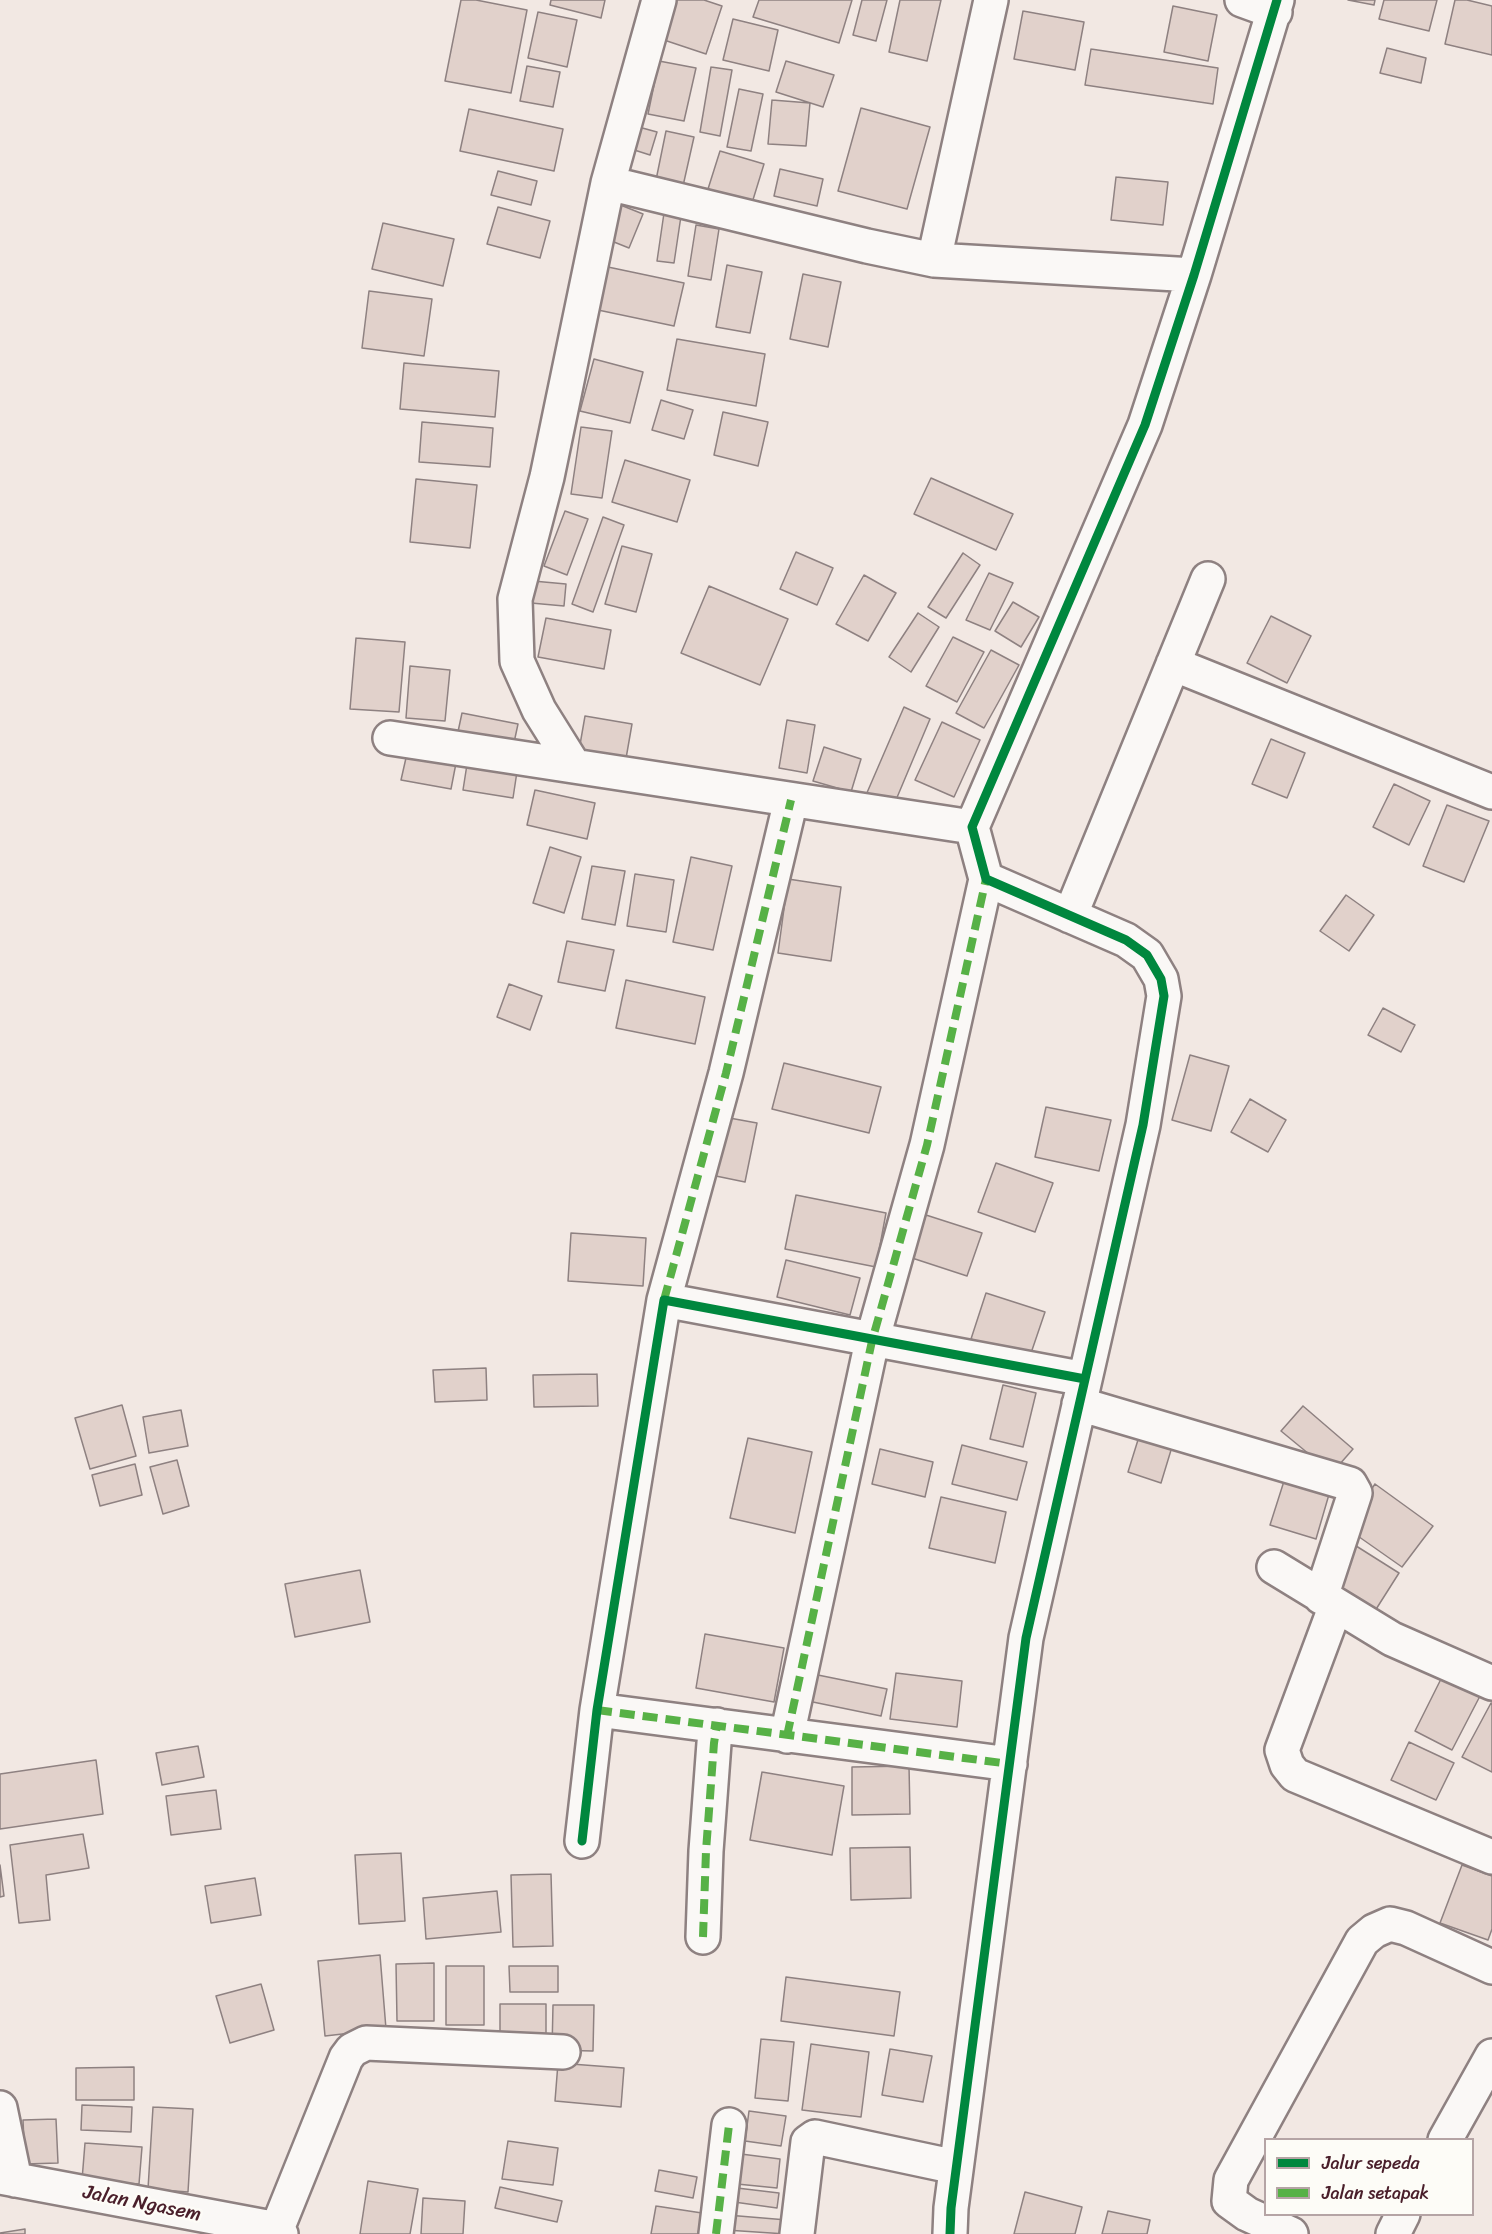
<!DOCTYPE html>
<style>
body{margin:0}
#map{position:relative;width:1492px;height:2234px;overflow:hidden;background:#f2e8e3;font-family:Sriracha,sans-serif}
canvas{display:block}
.legend{position:absolute;left:1264px;top:2138px;width:210px;height:78px;box-sizing:border-box;background:#fdfcf7;border:2px solid #b5a4a5;margin:0;padding:8px 10px;list-style:none;font-size:18px;color:#4a1f2b}
.legend li{display:flex;align-items:center;gap:12px;height:30px}
.legend b{width:30px;border:2px solid #b5a4a5}
</style>
<div id="map">
<canvas width="1492" height="2234"></canvas>
<ul class="legend">
<li><b style="height:8px;background:#00873e"></b>Jalur sepeda</li>
<li><b style="height:8px;background:#57b146"></b>Jalan setapak</li>
</ul>
</div>
<script>
const ctx = document.querySelector('canvas').getContext('2d');
ctx.lineJoin = 'round';
function fill(path, color) {
  ctx.fillStyle = color;
  ctx.fill(path, 'evenodd');
}
function poly(rows) {
  const path = new Path2D();
  for (const r of rows) {
    path.moveTo(r[0], r[1]);
    for (let i = 2; i < r.length; i += 2) path.lineTo(r[i], r[i + 1]);
  }
  return path;
}
function stroke(path, color, width, dash) {
  ctx.strokeStyle = color;
  ctx.lineWidth = width;
  ctx.lineCap = dash ? 'butt' : 'round';
  ctx.setLineDash(dash || []);
  ctx.stroke(path);
}
function write(font, color, halo, rows, align = 'center') {
  ctx.font = font + ' Sriracha,sans-serif';
  ctx.lineWidth = 5;
  ctx.setLineDash([]);
  ctx.textBaseline = 'middle';
  ctx.strokeStyle = halo;
  ctx.fillStyle = color;
  for (const [text, x, y, turn = 0] of rows) {
    ctx.save();
    ctx.translate(x, y);
    ctx.rotate((+turn || 0) * Math.PI / 180);
    ctx.textAlign = isNaN(turn) ? turn : align;
    if (halo) ctx.strokeText(text, 0, 0);
    ctx.fillText(text, 0, 0);
    ctx.restore();
  }
}
const building = poly([
 [461,0,476,0,527,10,511,93,445,81,461,0],
 [551,0,605,0,601,18,550,5,551,0],
 [674,0,704,0,722,6,706,54,661,39,674,0],
 [759,0,852,0,839,43,753,17,759,0],
 [862,0,887,0,876,41,853,35,862,0],
 [900,0,941,0,927,61,889,52,900,0],
 [1348,0,1375,0,1374,5,1348,0],
 [1384,0,1437,0,1429,31,1379,19,1384,0],
 [1455,0,1467,0,1492,6,1492,55,1445,44,1455,0],
 [1173,6,1217,15,1208,61,1164,52,1173,6],
 [1023,11,1084,22,1075,70,1014,59,1023,11],
 [538,12,577,20,567,67,528,58,538,12],
 [733,19,778,30,769,71,723,60,733,19],
 [1387,48,1426,58,1421,83,1380,73,1387,48],
 [1091,49,1218,68,1213,104,1085,85,1091,49],
 [659,61,696,68,684,121,648,114,659,61],
 [786,61,834,75,823,107,776,92,786,61],
 [527,66,560,72,553,107,520,101,527,66],
 [711,67,732,70,720,136,700,132,711,67],
 [739,89,763,94,751,151,727,147,739,89],
 [772,100,810,103,806,146,768,144,772,100],
 [861,108,930,127,907,209,838,191,861,108],
 [469,109,563,129,554,171,460,151,469,109],
 [635,126,657,132,650,155,628,148,635,126],
 [666,131,694,137,683,186,656,180,666,131],
 [720,151,764,164,752,203,708,189,720,151],
 [780,169,823,179,817,206,774,196,780,169],
 [498,171,537,181,531,205,491,195,498,171],
 [1116,177,1168,182,1163,225,1111,220,1116,177],
 [618,204,643,214,629,248,604,238,618,204],
 [498,207,550,221,540,258,487,244,498,207],
 [664,213,681,216,674,263,657,261,664,213],
 [383,223,454,239,443,286,372,269,383,223],
 [696,225,719,229,711,280,688,276,696,225],
 [727,265,762,272,750,333,716,327,727,265],
 [608,267,684,283,674,326,598,310,608,267],
 [803,274,841,282,828,347,790,339,803,274],
 [369,291,432,299,424,356,362,348,369,291],
 [677,339,765,354,756,406,667,390,677,339],
 [594,359,643,372,630,423,580,411,594,359],
 [404,363,499,371,495,417,400,409,404,363],
 [661,400,693,410,684,439,652,430,661,400],
 [723,412,768,422,758,466,714,455,723,412],
 [422,422,493,428,490,467,419,462,422,422],
 [581,427,612,431,602,498,571,494,581,427],
 [625,460,690,480,677,522,612,502,625,460],
 [931,478,1013,514,996,550,914,514,931,478],
 [416,479,477,485,470,548,410,542,416,479],
 [565,511,588,519,567,575,544,566,565,511],
 [603,517,624,525,593,612,572,604,603,517],
 [622,546,652,554,636,612,605,604,622,546],
 [796,552,833,568,817,605,780,589,796,552],
 [963,553,980,565,946,618,928,607,963,553],
 [989,573,1013,583,990,630,966,620,989,573],
 [864,575,896,593,868,641,836,624,864,575],
 [533,581,566,584,564,606,531,603,533,581],
 [709,586,788,619,760,685,681,653,709,586],
 [1013,602,1039,617,1021,647,995,631,1013,602],
 [918,613,939,627,911,672,889,657,918,613],
 [1271,616,1311,636,1287,683,1247,663,1271,616],
 [546,618,611,630,604,669,538,657,546,618],
 [953,637,984,652,957,702,926,686,953,637],
 [356,638,405,642,399,712,350,709,356,638],
 [991,650,1019,665,984,728,956,713,991,650],
 [410,666,450,670,445,721,406,718,410,666],
 [904,707,930,719,893,807,866,795,904,707],
 [462,713,518,724,512,752,456,741,462,713],
 [585,716,632,724,624,770,577,762,585,716],
 [787,720,815,725,807,773,779,768,787,720],
 [942,722,980,740,954,797,915,780,942,722],
 [1271,739,1305,753,1287,798,1252,784,1271,739],
 [824,747,861,759,851,792,813,781,824,747],
 [408,749,457,758,451,789,401,780,408,749],
 [468,758,518,765,513,798,463,790,468,758],
 [1394,784,1430,801,1409,845,1373,827,1394,784],
 [535,790,595,803,587,839,527,825,535,790],
 [1447,805,1489,821,1464,882,1423,866,1447,805],
 [550,847,581,857,564,913,533,903,550,847],
 [691,857,732,866,713,950,673,942,691,857],
 [592,866,625,871,615,925,582,919,592,866],
 [635,874,674,880,666,932,627,926,635,874],
 [788,879,841,887,831,961,778,953,788,879],
 [1346,895,1374,915,1349,951,1320,931,1346,895],
 [567,941,614,950,605,991,558,982,567,941],
 [626,980,705,997,695,1044,616,1028,626,980],
 [509,984,542,996,530,1030,497,1017,509,984],
 [1383,1008,1415,1025,1401,1052,1368,1035,1383,1008],
 [1190,1055,1229,1066,1211,1131,1172,1120,1190,1055],
 [784,1063,881,1087,869,1133,772,1109,784,1063],
 [1250,1099,1286,1120,1268,1152,1231,1132,1250,1099],
 [1046,1107,1111,1120,1099,1171,1035,1157,1046,1107],
 [724,1117,757,1123,745,1182,711,1175,724,1117],
 [996,1163,1053,1183,1035,1232,978,1212,996,1163],
 [796,1195,886,1213,876,1267,785,1249,796,1195],
 [926,1215,982,1233,967,1276,912,1258,926,1215],
 [571,1233,646,1238,643,1286,568,1281,571,1233],
 [786,1260,860,1278,850,1315,777,1297,786,1260],
 [986,1293,1045,1312,1029,1359,971,1339,986,1293],
 [486,1368,487,1400,435,1402,433,1370,486,1368],
 [597,1374,598,1406,534,1407,533,1375,597,1374],
 [1003,1385,1036,1393,1023,1447,990,1439,1003,1385],
 [122,1405,136,1456,90,1469,75,1418,122,1405],
 [1303,1406,1353,1449,1332,1473,1281,1431,1303,1406],
 [181,1410,188,1446,149,1453,143,1417,181,1410],
 [1142,1427,1175,1437,1161,1483,1128,1472,1142,1427],
 [748,1438,812,1452,795,1533,730,1518,748,1438],
 [962,1445,1027,1462,1017,1500,952,1484,962,1445],
 [880,1449,933,1462,925,1497,872,1484,880,1449],
 [177,1460,189,1506,163,1514,150,1467,177,1460],
 [135,1464,142,1495,100,1506,92,1475,135,1464],
 [1285,1478,1330,1491,1316,1539,1270,1525,1285,1478],
 [1375,1484,1433,1526,1402,1567,1345,1527,1375,1484],
 [941,1497,1006,1512,995,1563,929,1548,941,1497],
 [1353,1544,1399,1573,1373,1614,1326,1586,1353,1544],
 [360,1570,370,1622,295,1637,285,1584,360,1570],
 [705,1634,784,1648,774,1702,696,1688,705,1634],
 [896,1673,962,1681,957,1727,890,1719,896,1673],
 [813,1674,887,1689,881,1716,808,1701,813,1674],
 [1442,1677,1480,1696,1452,1750,1415,1731,1442,1677],
 [1491,1703,1492,1703,1492,1772,1462,1757,1491,1703],
 [1409,1742,1454,1763,1436,1800,1391,1780,1409,1742],
 [198,1746,204,1777,162,1785,156,1753,198,1746],
 [96,1760,103,1814,0,1829,0,1774,96,1760],
 [909,1766,910,1814,852,1815,852,1767,909,1766],
 [762,1772,844,1786,832,1855,750,1840,762,1772],
 [216,1790,221,1829,171,1835,166,1796,216,1790],
 [83,1834,89,1868,46,1875,50,1920,19,1923,10,1845,83,1834],
 [910,1847,911,1898,851,1900,850,1848,910,1847],
 [401,1853,405,1921,359,1924,355,1855,401,1853],
 [0,1865,4,1896,0,1897,0,1865],
 [1462,1865,1492,1876,1492,1929,1488,1940,1440,1923,1462,1865],
 [551,1874,553,1946,513,1947,511,1875,551,1874],
 [255,1878,261,1915,211,1923,205,1886,255,1878],
 [497,1891,501,1932,426,1939,423,1898,497,1891],
 [380,1955,386,2029,325,2036,318,1961,380,1955],
 [434,1963,434,2021,397,2021,396,1964,434,1963],
 [446,1966,484,1966,484,2025,446,2025,446,1966],
 [509,1966,558,1966,558,1992,510,1992,509,1966],
 [786,1977,900,1992,894,2036,781,2021,786,1977],
 [261,1984,274,2030,230,2043,216,1996,261,1984],
 [500,2004,546,2004,546,2040,500,2039,500,2004],
 [553,2005,594,2005,593,2051,552,2050,553,2005],
 [761,2039,794,2042,788,2101,755,2098,761,2039],
 [811,2044,869,2052,861,2117,802,2110,811,2044],
 [890,2049,932,2056,923,2102,882,2095,890,2049],
 [558,2063,624,2068,621,2107,555,2101,558,2063],
 [134,2067,134,2100,76,2100,76,2068,134,2067],
 [82,2105,132,2107,131,2132,81,2130,82,2105],
 [153,2107,193,2109,188,2192,148,2189,153,2107],
 [749,2111,786,2116,781,2146,745,2141,749,2111],
 [56,2119,58,2163,25,2164,23,2120,56,2119],
 [508,2141,558,2148,553,2185,502,2179,508,2141],
 [85,2143,142,2147,139,2184,82,2180,85,2143],
 [741,2154,780,2159,777,2188,737,2184,741,2154],
 [659,2170,697,2177,693,2198,655,2191,659,2170],
 [368,2181,418,2189,410,2234,360,2234,368,2181],
 [500,2187,562,2201,557,2222,495,2208,500,2187],
 [737,2188,779,2193,777,2208,734,2202,737,2188],
 [1025,2192,1082,2207,1075,2234,1014,2234,1025,2192],
 [423,2198,465,2201,463,2234,421,2234,423,2198],
 [656,2206,702,2213,698,2234,651,2234,656,2206],
 [1108,2211,1150,2220,1147,2234,1102,2234,1108,2211],
 [727,2215,787,2220,786,2234,726,2230,727,2215],
 [25,2229,25,2234,0,2234,0,2233,25,2229]
]);
fill(building, '#e1d1cb');
stroke(building, '#8e8181', 1.5);
const minor = poly([
 [1242,0,1275,12],
 [608,183,867,246,934,260,1194,275],
 [934,260,991,0],
 [1173,664,1492,792],
 [390,738,972,827],
 [574,766,539,710,517,661,515,599,547,477,608,183,659,0],
 [1070,916,1208,579],
 [664,1300,726,1073,791,800],
 [1079,1404,1350,1484,1355,1493,1321,1597],
 [1274,1567,1392,1639,1492,1683],
 [1336,1605,1282,1750,1287,1765,1295,1775,1492,1857],
 [597,1710,1010,1764],
 [787,1736,872,1341,927,1145,986,879],
 [582,1841,597,1710,664,1300,1085,1379],
 [703,1937,706,1851,714,1743,717,1725],
 [0,2108,15,2180],
 [1445,2140,1492,2056],
 [0,2177,277,2229,281,2234],
 [277,2229,346,2058,352,2050,366,2043,563,2052],
 [716,2234,729,2125],
 [797,2234,808,2142,815,2137,956,2167],
 [950,2234,951,2208,1026,1638,1143,1125,1164,996,1161,979,1147,955,1126,940,986,879,972,827,1145,425,1194,275,1277,0],
 [1291,2234,1247,2214,1229,2201,1231,2180,1362,1941,1374,1931,1390,1924,1406,1928,1492,1967],
 [1393,2234,1403,2214]
]);
stroke(minor, '#8e8181', 38);
stroke(minor, '#faf8f6', 33);
stroke(poly([
 [664,1300,726,1073,791,800],
 [597,1710,1010,1764],
 [787,1736,872,1341,927,1145,986,879],
 [703,1937,706,1851,714,1743,717,1725],
 [716,2234,729,2125]
]), '#57b146', 8, [15, 8]);
stroke(poly([
 [582,1841,597,1710,664,1300,1085,1379],
 [950,2234,951,2208,1026,1638,1143,1125,1164,996,1161,979,1147,955,1126,940,986,879,972,827,1145,425,1194,275,1277,0]
]), '#00873e', 9);
write('20px', '#4a1f2b', '#fdfcf7', [
 ["Jalan Ngasem",142,2204,11]
]);
</script>
